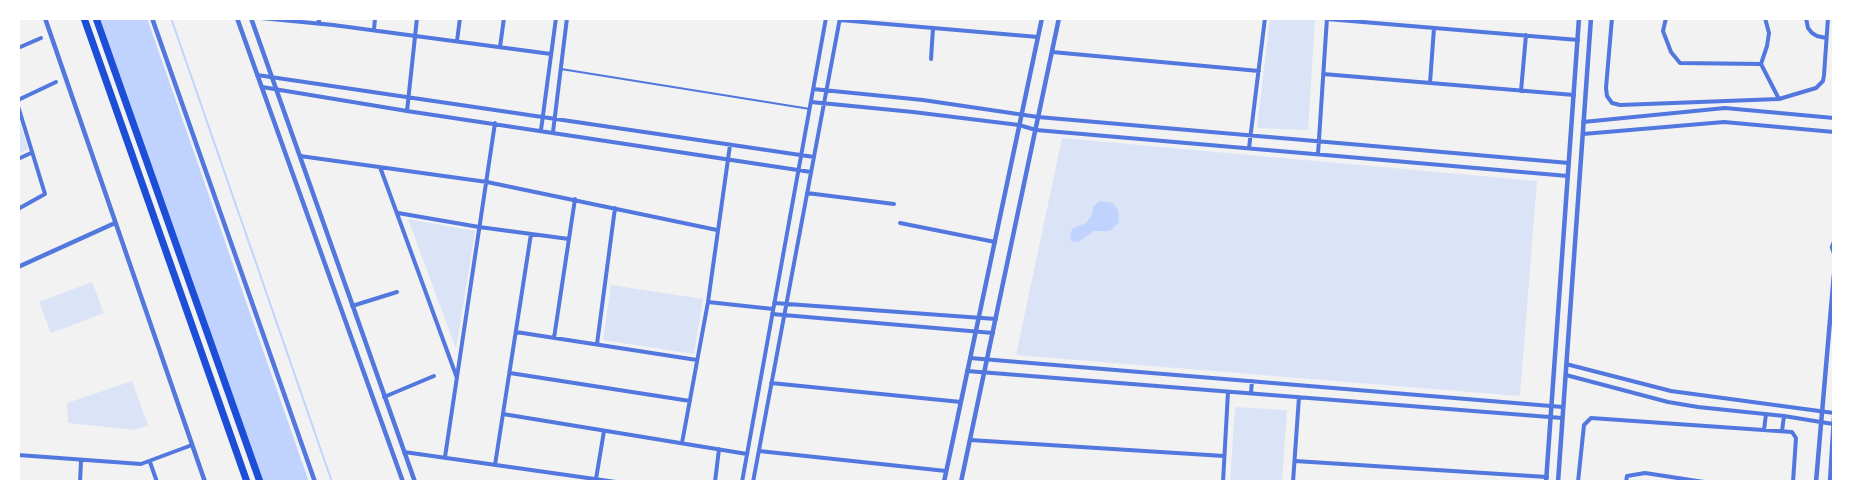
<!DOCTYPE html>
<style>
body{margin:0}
#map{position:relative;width:1852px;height:500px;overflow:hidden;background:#f2f2f2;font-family:Manrope,sans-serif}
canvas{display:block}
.frame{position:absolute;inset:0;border:20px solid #fff;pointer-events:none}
</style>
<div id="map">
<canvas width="1852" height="500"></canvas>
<div class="frame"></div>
</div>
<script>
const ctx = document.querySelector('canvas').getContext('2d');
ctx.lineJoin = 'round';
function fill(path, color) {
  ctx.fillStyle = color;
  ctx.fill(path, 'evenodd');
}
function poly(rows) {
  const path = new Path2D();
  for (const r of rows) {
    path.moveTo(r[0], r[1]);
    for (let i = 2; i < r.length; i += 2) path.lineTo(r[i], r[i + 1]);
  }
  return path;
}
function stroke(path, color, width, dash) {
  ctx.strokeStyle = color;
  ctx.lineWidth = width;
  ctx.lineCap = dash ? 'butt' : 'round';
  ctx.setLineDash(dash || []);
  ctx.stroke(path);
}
fill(poly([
 [1270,18,1315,18,1308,130,1257,128],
 [18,118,28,149,18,154],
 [1062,138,1537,181,1520,396,1016,355],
 [408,219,475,231,456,349],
 [92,282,104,313,51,333,39,302],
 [611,285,703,299,694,354,603,340],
 [132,381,148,425,136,430,68,423,67,403],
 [1235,407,1287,410,1282,482,1230,482]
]), '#dbe4f7');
fill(poly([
 [99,18,147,18,309,482,261,482],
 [1100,201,1113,203,1118,210,1119,222,1110,231,1094,231,1078,242,1071,241,1070,237,1072,229,1086,223,1092,215,1093,207]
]), '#bfd3fe');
stroke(poly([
 [171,18,332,482]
]), '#bfd3fe', 2);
stroke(poly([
 [561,69,810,109]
]), '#5277de', 2);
stroke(poly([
 [261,18,333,25,551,54],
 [318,18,320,24],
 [1612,18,1606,88,1607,96,1612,103,1620,105,1779,99,1816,88,1823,81,1824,75,1828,18],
 [1666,18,1663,31,1671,52,1680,63,1761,64],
 [1765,18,1769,33,1767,46,1761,64,1779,99],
 [1806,18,1808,28,1812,33,1817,36,1826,38],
 [1327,19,1578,40],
 [840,20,1038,37],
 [374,30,375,18],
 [457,41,460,18],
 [500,47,504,18],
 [18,48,41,38],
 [1052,52,1259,71],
 [931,59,933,28],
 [1323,74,1574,95],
 [257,75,814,157],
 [1430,83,1434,28],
 [262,87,407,111,811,172],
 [813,89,923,100,1038,117,1569,163],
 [1521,91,1526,35],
 [18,100,56,82],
 [811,102,913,112,1019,125,1036,130,1568,176],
 [18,106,45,194,18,209],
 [407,111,417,18],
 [1583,122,1725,108,1834,118],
 [541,130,556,18],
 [553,132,567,18],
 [1583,134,1724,122,1834,132],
 [1249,148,1265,18],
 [1318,154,1327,18],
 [300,156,487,182,717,230],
 [18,159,31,153],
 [380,167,457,378],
 [807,193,894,204],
 [398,213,479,227,569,239],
 [900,223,995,242],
 [708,302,773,309],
 [774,303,996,319],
 [352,306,397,292],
 [772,314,993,333],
 [516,332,697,360],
 [554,338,575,199],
 [597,344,615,208],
 [970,358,1563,407],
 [1566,364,1671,391,1834,413],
 [967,371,1562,418],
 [510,373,690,401],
 [1566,375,1668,402,1698,407,1784,416,1833,424],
 [771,383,961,402],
 [1251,393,1252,381],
 [384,397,434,376],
 [503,414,747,454],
 [1764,430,1766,414],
 [1782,431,1784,416],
 [970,440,1224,456],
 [682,443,708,302,730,145],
 [759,451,946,471],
 [404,452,616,482],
 [18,455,141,464,192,445],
 [445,457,495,123],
 [1295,461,1547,477],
 [150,462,157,482],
 [495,465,531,234],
 [596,479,604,431],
 [80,482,81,461],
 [715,482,719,449],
 [742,482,826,18],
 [753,482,840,18],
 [1223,482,1228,392],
 [1293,482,1299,397],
 [1578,482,1584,425,1591,418,1792,432,1796,438,1793,482],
 [1626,482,1627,476,1645,473,1704,482]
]), '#5277de', 4);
stroke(poly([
 [45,18,205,482],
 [152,18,315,482],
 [237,18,403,482],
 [251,18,415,482],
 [1834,242,1832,247,1834,253],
 [18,267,115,223],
 [944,482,1042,18],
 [961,482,1059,18],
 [1546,482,1579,18],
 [1558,482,1591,18],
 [1816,482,1834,274],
 [1830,482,1834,417]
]), '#5277de', 4.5);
stroke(poly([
 [84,18,247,482],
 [96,18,260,482]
]), '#1d4ed8', 7);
</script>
